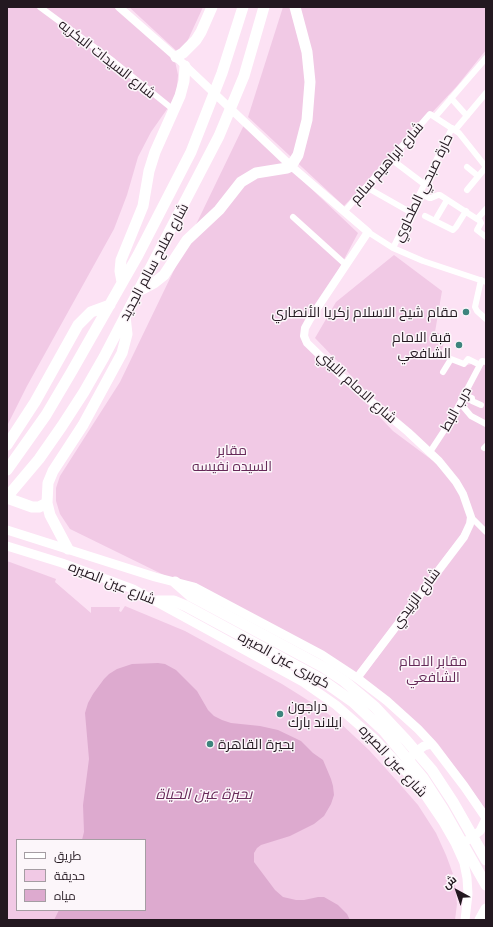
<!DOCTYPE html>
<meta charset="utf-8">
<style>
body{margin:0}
#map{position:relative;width:493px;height:927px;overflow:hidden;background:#fce2f4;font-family:Lato,Cairo,sans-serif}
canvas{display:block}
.frame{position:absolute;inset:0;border:8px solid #231820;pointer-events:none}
.legend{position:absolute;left:16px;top:839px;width:130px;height:72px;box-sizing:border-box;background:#fcf6fa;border:1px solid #a59da3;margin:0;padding:5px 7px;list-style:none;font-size:12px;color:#231820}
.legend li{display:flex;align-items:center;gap:8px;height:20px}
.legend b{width:20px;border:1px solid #a59da3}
.north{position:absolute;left:437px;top:871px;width:40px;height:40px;-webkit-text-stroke:3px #fcf6fa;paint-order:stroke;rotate:320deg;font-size:11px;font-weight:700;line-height:16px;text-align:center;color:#231820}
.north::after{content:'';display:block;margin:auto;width:14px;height:18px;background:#231820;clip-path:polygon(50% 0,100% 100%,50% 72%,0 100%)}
</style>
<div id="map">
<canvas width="493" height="927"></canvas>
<div class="frame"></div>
<ul class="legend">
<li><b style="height:5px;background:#fff"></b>طريق</li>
<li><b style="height:11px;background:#f1c9e5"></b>حديقة</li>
<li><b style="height:11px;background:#ddaacf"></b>مياه</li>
</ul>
<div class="north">ش</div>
</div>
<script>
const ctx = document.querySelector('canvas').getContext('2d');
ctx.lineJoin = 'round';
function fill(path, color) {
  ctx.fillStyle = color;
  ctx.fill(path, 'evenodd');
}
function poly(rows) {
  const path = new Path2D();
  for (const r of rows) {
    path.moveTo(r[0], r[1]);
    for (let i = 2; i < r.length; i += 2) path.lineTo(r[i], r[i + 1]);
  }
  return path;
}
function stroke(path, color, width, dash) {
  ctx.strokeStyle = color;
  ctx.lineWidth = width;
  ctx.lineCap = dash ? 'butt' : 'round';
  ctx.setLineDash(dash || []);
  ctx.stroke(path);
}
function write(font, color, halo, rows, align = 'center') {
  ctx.font = font + ' Lato,Cairo,sans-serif';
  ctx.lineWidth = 3;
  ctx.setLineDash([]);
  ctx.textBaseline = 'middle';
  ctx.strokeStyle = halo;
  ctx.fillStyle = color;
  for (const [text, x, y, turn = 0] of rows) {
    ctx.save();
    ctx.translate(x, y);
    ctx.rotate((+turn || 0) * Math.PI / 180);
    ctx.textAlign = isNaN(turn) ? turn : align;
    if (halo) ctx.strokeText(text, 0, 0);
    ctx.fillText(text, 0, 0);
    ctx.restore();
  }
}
fill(poly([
 [7,7,117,7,175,61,178,75,177,89,172,102,151,132,138,157,127,195,114,229,27,386,7,426],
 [129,7,203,7,181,55],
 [283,7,486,7,486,50,457,86,344,206,248,117],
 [244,125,358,233,303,337,393,431,440,466,458,487,469,519,465,529,355,674,323,653,70,529,60,514,56,501,56,488,60,476,120,382],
 [394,255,442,291,435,332,446,335,441,353,462,366,486,361,486,810,438,744,363,677,469,532,468,497,315,338,336,302],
 [7,561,56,579,55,582,91,613,91,607,120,607,119,611,121,612,125,606,185,631,282,684,314,704,338,721,369,750,397,781,418,805,436,833,446,855,453,874,447,876,449,886,455,885,457,904,455,920,7,920],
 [17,840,145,840,145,910,17,910]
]), '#f1c9e5');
fill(poly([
 [158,663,165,664,176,670,197,691,208,710,214,716,222,720,231,723,260,726,278,730,301,741,313,753,323,760,331,779,333,786,334,795,331,804,324,816,314,824,290,836,261,845,257,848,254,853,254,862,275,890,283,897,296,900,304,900,318,897,324,897,338,905,347,914,350,920,54,920,59,910,145,910,145,840,82,840,84,832,83,805,89,759,85,713,88,703,93,694,104,679,109,674,117,669,132,664]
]), '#ddaacf');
stroke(poly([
 [40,7,113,61,175,111],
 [451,98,467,116],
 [435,117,486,58],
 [455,130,486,93],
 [391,159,424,184],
 [467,167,478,176],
 [366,187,410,212],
 [467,190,486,167],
 [420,193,429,198,431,198,438,195,440,195,480,221,481,223,477,230,486,237],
 [344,212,430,114,459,133,486,167],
 [425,216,453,230,456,227,466,211],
 [293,217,345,264],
 [437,217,447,200],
 [477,219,486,209],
 [368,232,393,248,423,261,486,282],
 [393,248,452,128],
 [481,280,475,307,477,311,486,319],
 [443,372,451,359,464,364,468,359,480,365],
 [464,395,472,398,472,401,481,405],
 [460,403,471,416,486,424],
 [484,448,486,446],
 [430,452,451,420,482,361,486,362],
 [471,517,486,532]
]), '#fff', 6);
stroke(poly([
 [119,7,176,57,291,166,368,232,310,319,305,328,304,336,307,343,340,375,408,432,439,461,456,482,463,494,471,517,470,524,464,537,357,678]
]), '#fff', 8);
stroke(poly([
 [7,530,155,577,194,587,322,655,357,678,387,701,418,729,432,744,464,786,486,818],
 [7,546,62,563,133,589,303,682,336,705,376,740,407,773,420,788,443,822,455,843,464,863,467,878,468,894,465,920],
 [407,767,411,757,417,751,424,746,432,744],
 [468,840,480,831,486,819]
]), '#fff', 9);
stroke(poly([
 [176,57,183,53,196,40,201,32,212,7],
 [122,282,120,271,121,260,143,206,149,171,155,152,180,96,184,81,185,66],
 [137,292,154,283,164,275,187,240,219,210,241,182,256,173,287,168,291,166,298,155,307,120,310,82,307,52,295,7],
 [7,445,35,402,78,325,91,312,110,305],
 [7,470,46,415,72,371,138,255,191,152,222,73,243,7],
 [7,497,39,459,62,426,84,392,104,357,219,136,244,76,264,7],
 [7,498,32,507,39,507,47,503],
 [68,549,50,515,47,503,48,483,53,471,83,425,122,353,127,334,125,316],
 [175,582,191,596,323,667,344,681,375,707,406,740,432,770,453,802,486,860],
 [157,601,174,601,186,606,319,678,353,702,384,731,423,778,443,809,486,885],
 [480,920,486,909]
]), '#fff', 11);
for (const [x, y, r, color] of [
 [466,312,4,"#3d847d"],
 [459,345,4,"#3d847d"],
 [280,714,4,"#3d847d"],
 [210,744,4,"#3d847d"]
]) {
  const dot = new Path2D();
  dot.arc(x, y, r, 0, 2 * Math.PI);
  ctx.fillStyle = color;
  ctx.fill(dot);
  stroke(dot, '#fcf6fa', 1.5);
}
write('14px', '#231820', '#fcf6fa', [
 ["شارع السيدات البكريه",107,59,38],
 ["شارع ابراهيم سالم",387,163,-49],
 ["حارة صبحي الطحاوي",423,188,-64],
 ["شارع صلاح سالم الجديد",154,262,-62],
 ["شارع الامام الليثي",357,387,42],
 ["درب البط",456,409,-61],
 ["شارع عين الصيره",112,583,22],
 ["شارع الزبيدي",416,598,-53],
 ["كوبرى عين الصيره",284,660,29],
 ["شارع عين الصيره",393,761,47]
]);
write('14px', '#231820', '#fcf6fa', [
 ["مقام شيخ الاسلام زكريا الأنصاري",458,312],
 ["قبة الامام",451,337],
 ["الشافعي",451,353],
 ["دراجون",288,706,"left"],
 ["ايلاند بارك",288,722,"left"],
 ["بحيرة القاهرة",218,744,"left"]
], 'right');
write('14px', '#652958', '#fcf6fa', [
 ["مقابر",232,450],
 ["السيده نفيسه",232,466],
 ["مقابر الامام",433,661],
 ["الشافعي",433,677]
]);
write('italic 15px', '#682b5a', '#fcf6fa', [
 ["بحيرة عين الحياة",204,794]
]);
</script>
